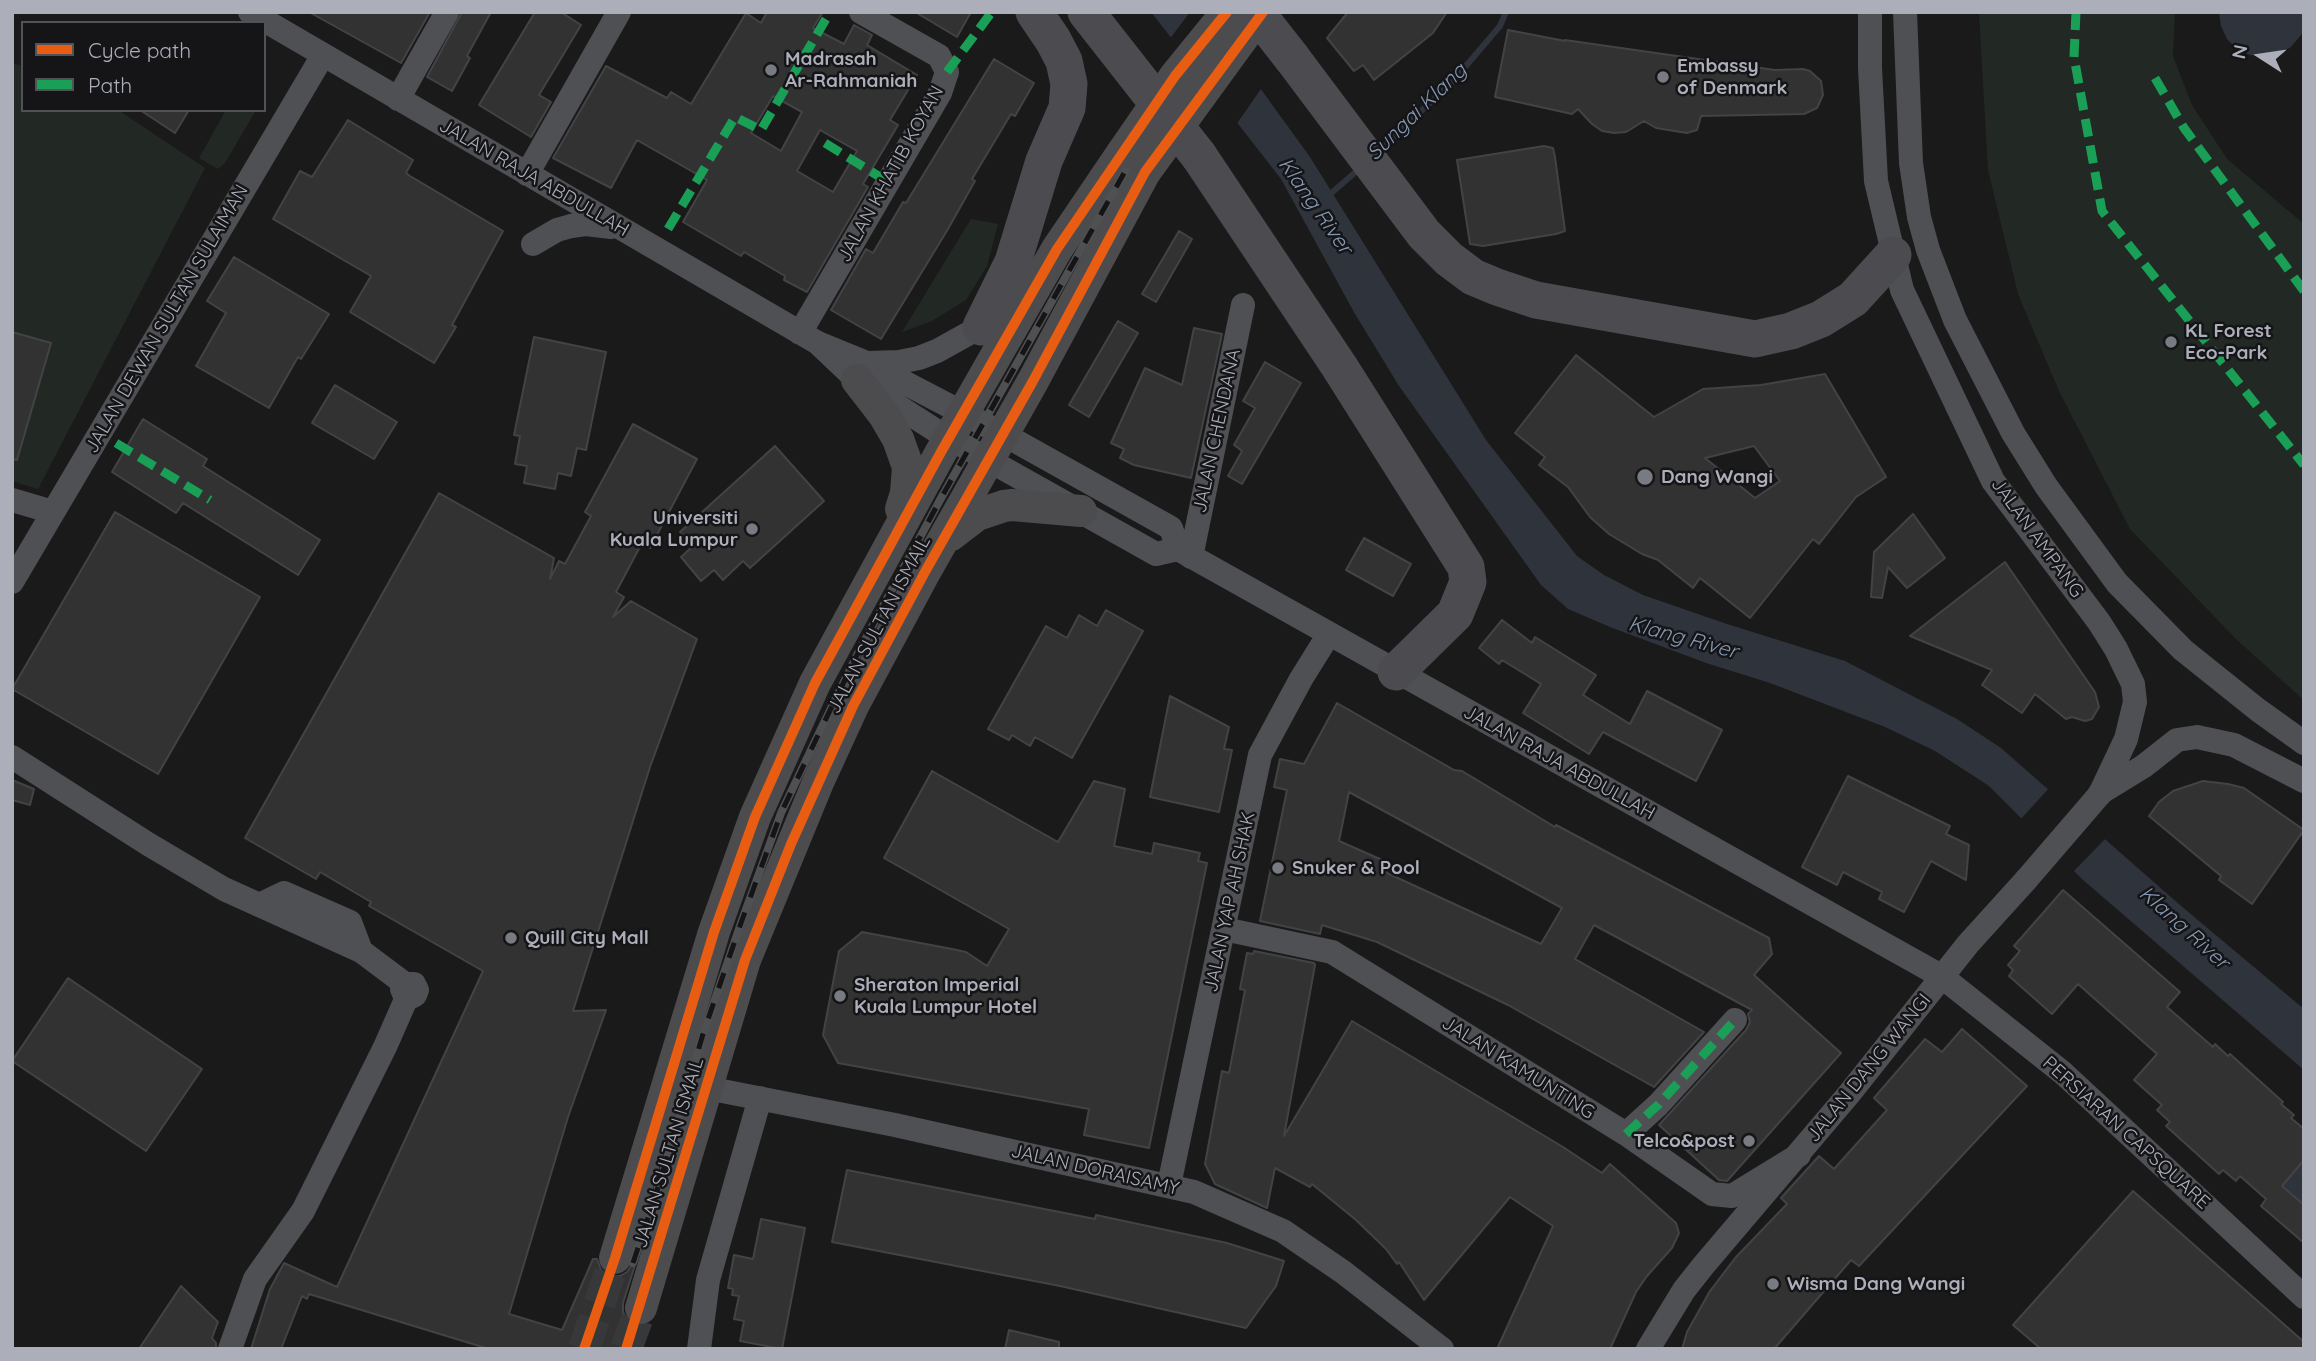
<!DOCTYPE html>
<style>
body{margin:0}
#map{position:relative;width:2316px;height:1361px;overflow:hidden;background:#1a1a1a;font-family:Quicksand,sans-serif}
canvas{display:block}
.frame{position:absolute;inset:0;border:14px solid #acafba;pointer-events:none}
.legend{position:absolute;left:21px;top:21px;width:245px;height:91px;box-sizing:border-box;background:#151417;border:2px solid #515258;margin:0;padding:9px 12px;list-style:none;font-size:21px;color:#acafba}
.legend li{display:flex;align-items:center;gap:14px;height:35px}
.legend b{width:35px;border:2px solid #515258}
.north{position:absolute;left:2225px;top:21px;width:70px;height:70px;-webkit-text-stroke:5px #151417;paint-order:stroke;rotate:282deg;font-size:19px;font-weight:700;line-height:28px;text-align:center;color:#acafba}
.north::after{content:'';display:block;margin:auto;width:24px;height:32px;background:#acafba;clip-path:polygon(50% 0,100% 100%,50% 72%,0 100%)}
</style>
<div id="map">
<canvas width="2316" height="1361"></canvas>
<div class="frame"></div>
<ul class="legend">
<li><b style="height:9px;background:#e95d12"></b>Cycle path</li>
<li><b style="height:9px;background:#1a9f57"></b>Path</li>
</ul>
<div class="north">N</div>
</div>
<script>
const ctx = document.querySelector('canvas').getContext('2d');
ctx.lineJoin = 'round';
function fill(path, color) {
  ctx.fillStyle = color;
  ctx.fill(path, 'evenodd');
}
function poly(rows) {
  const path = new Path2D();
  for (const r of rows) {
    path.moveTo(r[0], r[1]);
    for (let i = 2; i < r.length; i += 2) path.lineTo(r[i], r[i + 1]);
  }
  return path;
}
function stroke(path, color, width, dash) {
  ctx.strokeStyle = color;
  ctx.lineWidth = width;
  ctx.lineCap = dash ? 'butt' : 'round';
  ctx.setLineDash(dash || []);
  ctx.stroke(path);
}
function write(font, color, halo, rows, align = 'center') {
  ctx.font = font + ' Quicksand,sans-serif';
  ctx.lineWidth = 5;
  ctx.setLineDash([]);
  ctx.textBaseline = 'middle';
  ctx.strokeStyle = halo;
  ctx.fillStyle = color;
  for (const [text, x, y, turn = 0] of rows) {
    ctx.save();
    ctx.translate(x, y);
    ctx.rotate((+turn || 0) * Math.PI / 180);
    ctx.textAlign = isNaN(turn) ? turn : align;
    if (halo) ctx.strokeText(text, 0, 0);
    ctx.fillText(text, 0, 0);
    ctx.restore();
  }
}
fill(poly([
 [1979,12,2175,12,2173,56,2192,105,2227,159,2304,224,2304,700,2237,640,2130,529,2059,391,2018,294,1988,170],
 [12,63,23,66,23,110,118,110,205,168,38,489,12,481],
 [226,110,256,110,225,163,218,169,199,158],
 [971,219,998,224,987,266,966,300,932,321,902,332]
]), '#222924');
fill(poly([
 [1151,12,1205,12,1310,157,1486,440,1577,556,1604,575,1643,595,1724,623,1845,661,1957,719,2001,748,2180,905,2304,1009,2304,1070,2083,880,1989,786,1935,751,1885,727,1770,683,1706,663,1610,627,1568,609,1541,585,1399,386,1355,314,1281,179],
 [2219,12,2304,12,2304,27,2301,35,2291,47,2279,54,2265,57,2250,55,2237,49,2227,39,2221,26],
 [2303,1161,2304,1162,2304,1205,2282,1186]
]), '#2e333c');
fill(poly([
 [1190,12,1210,12,1263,86,1236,125,1169,40],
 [2051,786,2108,836,2072,873,2019,821]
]), '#1a1a1a');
stroke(poly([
 [1378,152,1454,80,1500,26,1506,12],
 [1328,196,1359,169]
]), '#2e333c', 6);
const building = poly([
 [309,12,430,12,401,63,309,12],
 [462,12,491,12,467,56,470,58,452,91,427,77,462,12],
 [535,12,561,12,581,25,539,95,551,102,531,137,479,105,535,12],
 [767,12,823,12,813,28,844,44,854,25,872,35,867,45,917,75,890,120,898,125,863,184,868,187,807,292,784,280,785,276,744,252,741,256,683,222,707,180,637,140,611,188,553,158,606,66,667,98,671,92,691,104,746,13,761,23,767,12],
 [773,96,802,112,781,151,751,133,773,96],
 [820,130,857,151,833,192,797,171,820,130],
 [915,12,971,12,957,37,915,12],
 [1348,12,1447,12,1433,33,1374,80,1363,65,1354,71,1327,38,1348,12],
 [1508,30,1565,41,1565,40,1775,70,1803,69,1810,71,1821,81,1823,95,1817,108,1804,114,1701,116,1697,130,1687,133,1656,128,1644,121,1626,132,1614,133,1602,131,1592,124,1578,109,1572,114,1495,97,1508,30],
 [994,59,1034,83,1015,116,1011,114,972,179,975,181,948,229,881,339,831,310,866,249,873,253,903,202,906,203,994,59],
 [140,110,189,110,175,133,140,110],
 [348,120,413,160,406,173,410,176,503,231,452,325,456,327,434,363,350,312,371,276,273,219,300,171,312,177,348,120],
 [1544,146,1553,148,1555,157,1565,231,1556,234,1483,246,1470,244,1457,160,1544,146],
 [1179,231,1192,239,1156,302,1142,294,1179,231],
 [234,257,329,314,301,359,298,357,269,408,196,366,226,313,207,301,234,257],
 [1118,321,1138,333,1089,417,1069,405,1118,321],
 [1194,328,1222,334,1191,478,1134,465,1120,458,1124,449,1111,443,1145,368,1182,385,1194,328],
 [12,332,51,343,17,460,12,459,12,332],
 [534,337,606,352,586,450,577,448,571,476,558,473,555,489,524,483,527,466,515,464,520,436,514,435,534,337],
 [1576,355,1654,417,1703,389,1761,385,1825,374,1886,477,1856,497,1819,544,1813,539,1750,618,1700,578,1693,588,1658,560,1642,554,1609,534,1590,517,1568,487,1539,465,1545,457,1515,433,1576,355],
 [1754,446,1780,481,1755,498,1705,458,1754,446],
 [1265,362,1301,383,1242,484,1228,476,1242,451,1234,445,1255,408,1243,401,1265,362],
 [335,385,397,422,374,459,312,423,335,385],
 [143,419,207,459,203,466,320,540,298,575,183,503,176,513,112,472,143,419],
 [633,424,697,459,650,548,642,543,616,592,624,597,613,617,631,601,697,639,650,767,573,1011,606,1010,568,1117,509,1314,562,1330,593,1259,597,1259,601,1270,610,1276,620,1276,627,1272,633,1263,635,1265,623,1303,623,1312,628,1321,638,1326,636,1349,489,1349,309,1294,307,1299,302,1296,281,1349,251,1349,270,1289,284,1263,337,1287,483,971,369,906,371,902,320,872,316,879,245,838,439,493,554,558,550,579,559,561,565,564,591,516,585,512,633,424],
 [775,446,824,501,750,568,743,561,723,580,714,570,701,581,681,557,693,546,680,532,775,446],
 [115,512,260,597,158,774,12,689,115,512],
 [1913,514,1945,558,1907,588,1888,567,1882,598,1871,597,1874,552,1913,514],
 [1364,538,1411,564,1393,596,1346,570,1364,538],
 [2005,562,2095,692,2099,707,2092,719,2085,721,2072,717,2066,719,2035,694,2022,713,1982,685,1992,670,1910,636,2005,562],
 [1106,610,1143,631,1072,758,1035,737,1030,746,1012,735,1009,740,988,729,1046,626,1067,638,1079,615,1097,626,1106,610],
 [1502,620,1532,643,1535,637,1596,675,1583,695,1630,724,1647,691,1722,730,1696,781,1603,732,1589,754,1523,713,1541,684,1502,660,1499,664,1479,648,1502,620],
 [1170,696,1229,727,1224,749,1232,750,1219,812,1150,797,1170,696],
 [1337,703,1454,770,1462,771,1555,827,1556,825,1769,938,1772,954,1754,975,1841,1053,1727,1181,1719,1180,1659,1125,1746,1030,1750,1022,1748,1014,1752,1010,1594,925,1575,959,1704,1032,1654,1087,1508,1005,1377,942,1322,925,1320,934,1260,921,1287,790,1274,787,1280,759,1304,764,1337,703],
 [1349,792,1562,908,1541,944,1387,873,1389,863,1339,841,1349,792],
 [932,771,1058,842,1094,781,1125,789,1114,846,1152,854,1154,843,1200,853,1198,861,1207,863,1149,1148,1084,1135,1089,1109,838,1063,823,1035,839,951,855,938,862,932,952,949,966,952,987,966,1009,929,884,858,932,771],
 [1848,776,1950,826,1946,834,1969,845,1966,880,1931,861,1904,912,1879,899,1882,892,1843,872,1837,885,1802,867,1848,776],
 [12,780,34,789,30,805,12,800,12,780],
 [2203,781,2228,784,2244,788,2304,830,2252,904,2219,880,2221,876,2149,816,2159,802,2173,791,2203,781],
 [2063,890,2180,992,2167,1007,2213,1047,2215,1044,2228,1056,2230,1054,2283,1102,2281,1104,2294,1115,2291,1118,2304,1129,2304,1160,2282,1186,2304,1205,2304,1243,2261,1206,2266,1199,2240,1176,2236,1181,2223,1170,2219,1174,2166,1126,2170,1122,2157,1110,2162,1105,2134,1080,2157,1054,2078,984,2052,1014,2009,976,2013,970,2008,965,2020,951,2014,946,2063,890],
 [1254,951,1314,963,1315,965,1284,1136,1352,1021,1563,1147,1602,1173,1610,1164,1676,1223,1679,1233,1672,1248,1647,1276,1636,1292,1610,1349,1497,1349,1553,1226,1510,1197,1424,1300,1399,1262,1397,1264,1386,1249,1356,1220,1312,1184,1310,1187,1275,1168,1267,1208,1215,1184,1205,1164,1222,1071,1229,1073,1245,990,1240,989,1247,953,1253,954,1254,951],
 [68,978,202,1069,146,1151,12,1061,68,978],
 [1962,1029,2027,1086,1859,1266,1851,1260,1774,1349,1682,1349,1687,1332,1710,1291,1736,1257,1787,1204,1781,1198,1819,1156,1834,1169,1887,1110,1874,1098,1925,1039,1942,1052,1962,1029],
 [847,1170,1095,1219,1096,1215,1227,1243,1284,1261,1276,1286,1246,1328,1060,1286,832,1242,847,1170],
 [2133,1191,2304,1342,2304,1349,2041,1349,2013,1325,2133,1191],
 [761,1219,805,1228,782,1349,740,1341,744,1321,734,1319,739,1296,732,1295,733,1289,728,1288,734,1255,753,1259,761,1219],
 [181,1286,218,1322,212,1338,216,1343,216,1349,139,1349,181,1286],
 [1009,1330,1059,1342,1059,1349,1005,1349,1009,1330]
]);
fill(building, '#323233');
stroke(building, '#434346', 2);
stroke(poly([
 [584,1349,615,1258],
 [626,1349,641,1308]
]), '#37383a', 32, [32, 16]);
stroke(poly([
 [250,12,818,343,867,363,1003,434,1171,528,1178,549],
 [1870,12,1870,68,1876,181,1902,290,1993,481,2099,622,2116,649,2133,684,2135,702,2126,739,2100,794],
 [1905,12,1911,163,1919,217,1928,250,1955,320,2013,433,2046,486,2117,583,2183,650,2258,710,2304,743],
 [398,99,447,12],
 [527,174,619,12],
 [533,244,557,230,571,226,586,224,611,227],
 [800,333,940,93,947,72,939,56,861,12],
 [818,343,857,380,935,430,1156,554,1178,549,1941,976,2063,1073,2304,1297],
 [868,363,899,362,919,358,937,351,993,320],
 [12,500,53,512],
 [1191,557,1243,305],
 [12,582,323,55],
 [12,757,148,844,224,889,361,951,405,984,414,984,417,990,415,995,411,997,405,996,402,989,405,984],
 [2100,793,2144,766,2177,740,2197,737,2234,745,2304,781],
 [259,905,284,893,350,922,361,951],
 [1224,929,1332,952,1626,1134,1712,1194,1732,1196,1799,1155],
 [707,1088,895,1125,1194,1192,1283,1231,1343,1272,1442,1349],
 [1626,1134,1658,1105,1735,1020],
 [1169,1185,1260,755,1301,679,1329,634],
 [230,1349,255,1279,303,1211,385,1047,407,997],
 [699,1349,708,1280,760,1098],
 [1648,1349,1684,1290,1703,1266,1849,1094,1968,944,2026,880]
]), '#4f5053', 24);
stroke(poly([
 [857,380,884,415,898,439,908,467,906,493,901,509],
 [951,535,977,515,1004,506,1012,505,1081,511],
 [615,1258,714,932,755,817,815,683,941,452,1057,249,1122,153],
 [641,1308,745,960,819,780,853,706,926,570,1033,381,1145,172]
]), '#4c4c4f', 32);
stroke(poly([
 [1292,58,1424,234,1449,259,1473,277,1497,287,1536,300,1755,339,1791,331,1821,319,1853,299,1893,255],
 [1199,156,1339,366,1466,567,1468,582,1455,614,1396,672],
 [981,327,1013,262,1044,161,1067,108,1069,84,1064,61,1053,40,1034,12]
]), '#4c4c50', 37);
const rail = poly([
 [633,1263,662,1175,703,1034,741,923,781,813,820,731,858,653,940,500,1132,159,1240,12]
]);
stroke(rail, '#4f5052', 8);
stroke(rail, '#151417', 5, [16]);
stroke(poly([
 [2026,880,2100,794]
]), '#4f5053', 24);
stroke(poly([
 [1122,153,1175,76,1227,12],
 [1145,172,1252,25]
]), '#4c4c4f', 32);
stroke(poly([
 [1086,12,1199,156],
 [1256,12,1292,58]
]), '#4c4c50', 37);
stroke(poly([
 [2076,12,2074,57,2102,211,2304,465],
 [947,72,991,13],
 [2155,78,2184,128,2304,291],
 [825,143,888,182],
 [668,229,735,117,761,130,830,12],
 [116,443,210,500],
 [1626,1134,1658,1105,1735,1020]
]), '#1a9f57', 9, [18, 9]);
stroke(poly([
 [584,1349,615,1258,714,932,755,817,815,683,941,452,1057,249,1175,76,1227,12],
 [626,1349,745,960,791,844,853,706,926,570,1033,381,1145,172,1263,12]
]), '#e95d12', 10);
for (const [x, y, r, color] of [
 [771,70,7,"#797b82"],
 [1663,77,7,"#797b82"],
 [2171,342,7,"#797b82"],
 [1645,477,9,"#797b82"],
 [752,529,7,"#797b82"],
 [1278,868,7,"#797b82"],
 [511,938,7,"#797b82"],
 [840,996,7,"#797b82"],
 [1749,1141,7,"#797b82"],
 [1773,1284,7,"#797b82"]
]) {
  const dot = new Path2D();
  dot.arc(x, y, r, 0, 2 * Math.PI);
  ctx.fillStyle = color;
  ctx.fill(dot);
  stroke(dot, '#151417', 2.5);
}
write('bold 19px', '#acafba', '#151417', [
 ["Madrasah",785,59],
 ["Ar-Rahmaniah",785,81],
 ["Embassy",1677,66],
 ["of Denmark",1677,88],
 ["KL Forest",2185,331],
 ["Eco-Park",2185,353],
 ["Dang Wangi",1661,477],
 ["Universiti",738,518,"right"],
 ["Kuala Lumpur",738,540,"right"],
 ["Snuker & Pool",1292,868],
 ["Quill City Mall",525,938],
 ["Sheraton Imperial",854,985],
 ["Kuala Lumpur Hotel",854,1007],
 ["Telco&post",1735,1141,"right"],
 ["Wisma Dang Wangi",1787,1284]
], 'left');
write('19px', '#acafba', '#151417', [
 ["JALAN KHATIB KOYAN",891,174,-61],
 ["JALAN RAJA ABDULLAH",534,178,30],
 ["JALAN DEWAN SULTAN SULAIMAN",167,319,-60],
 ["JALAN CHENDANA",1217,431,-78],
 ["JALAN AMPANG",2037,538,54],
 ["JALAN SULTAN ISMAIL",879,625,-62],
 ["JALAN RAJA ABDULLAH",1559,763,29],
 ["JALAN YAP AH SHAK",1230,902,-78],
 ["JALAN KAMUNTING",1518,1068,32],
 ["JALAN DANG WANGI",1869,1068,-51],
 ["PERSIARAN CAPSQUARE",2126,1133,42],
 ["JALAN SULTAN ISMAIL",669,1153,-73],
 ["JALAN DORAISAMY",1095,1170,13]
]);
write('italic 21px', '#8598b3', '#151417', [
 ["Sungai Klang",1417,112,-44],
 ["Klang River",1315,206,55],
 ["Klang River",1683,638,15],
 ["Klang River",2184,928,42]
]);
</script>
